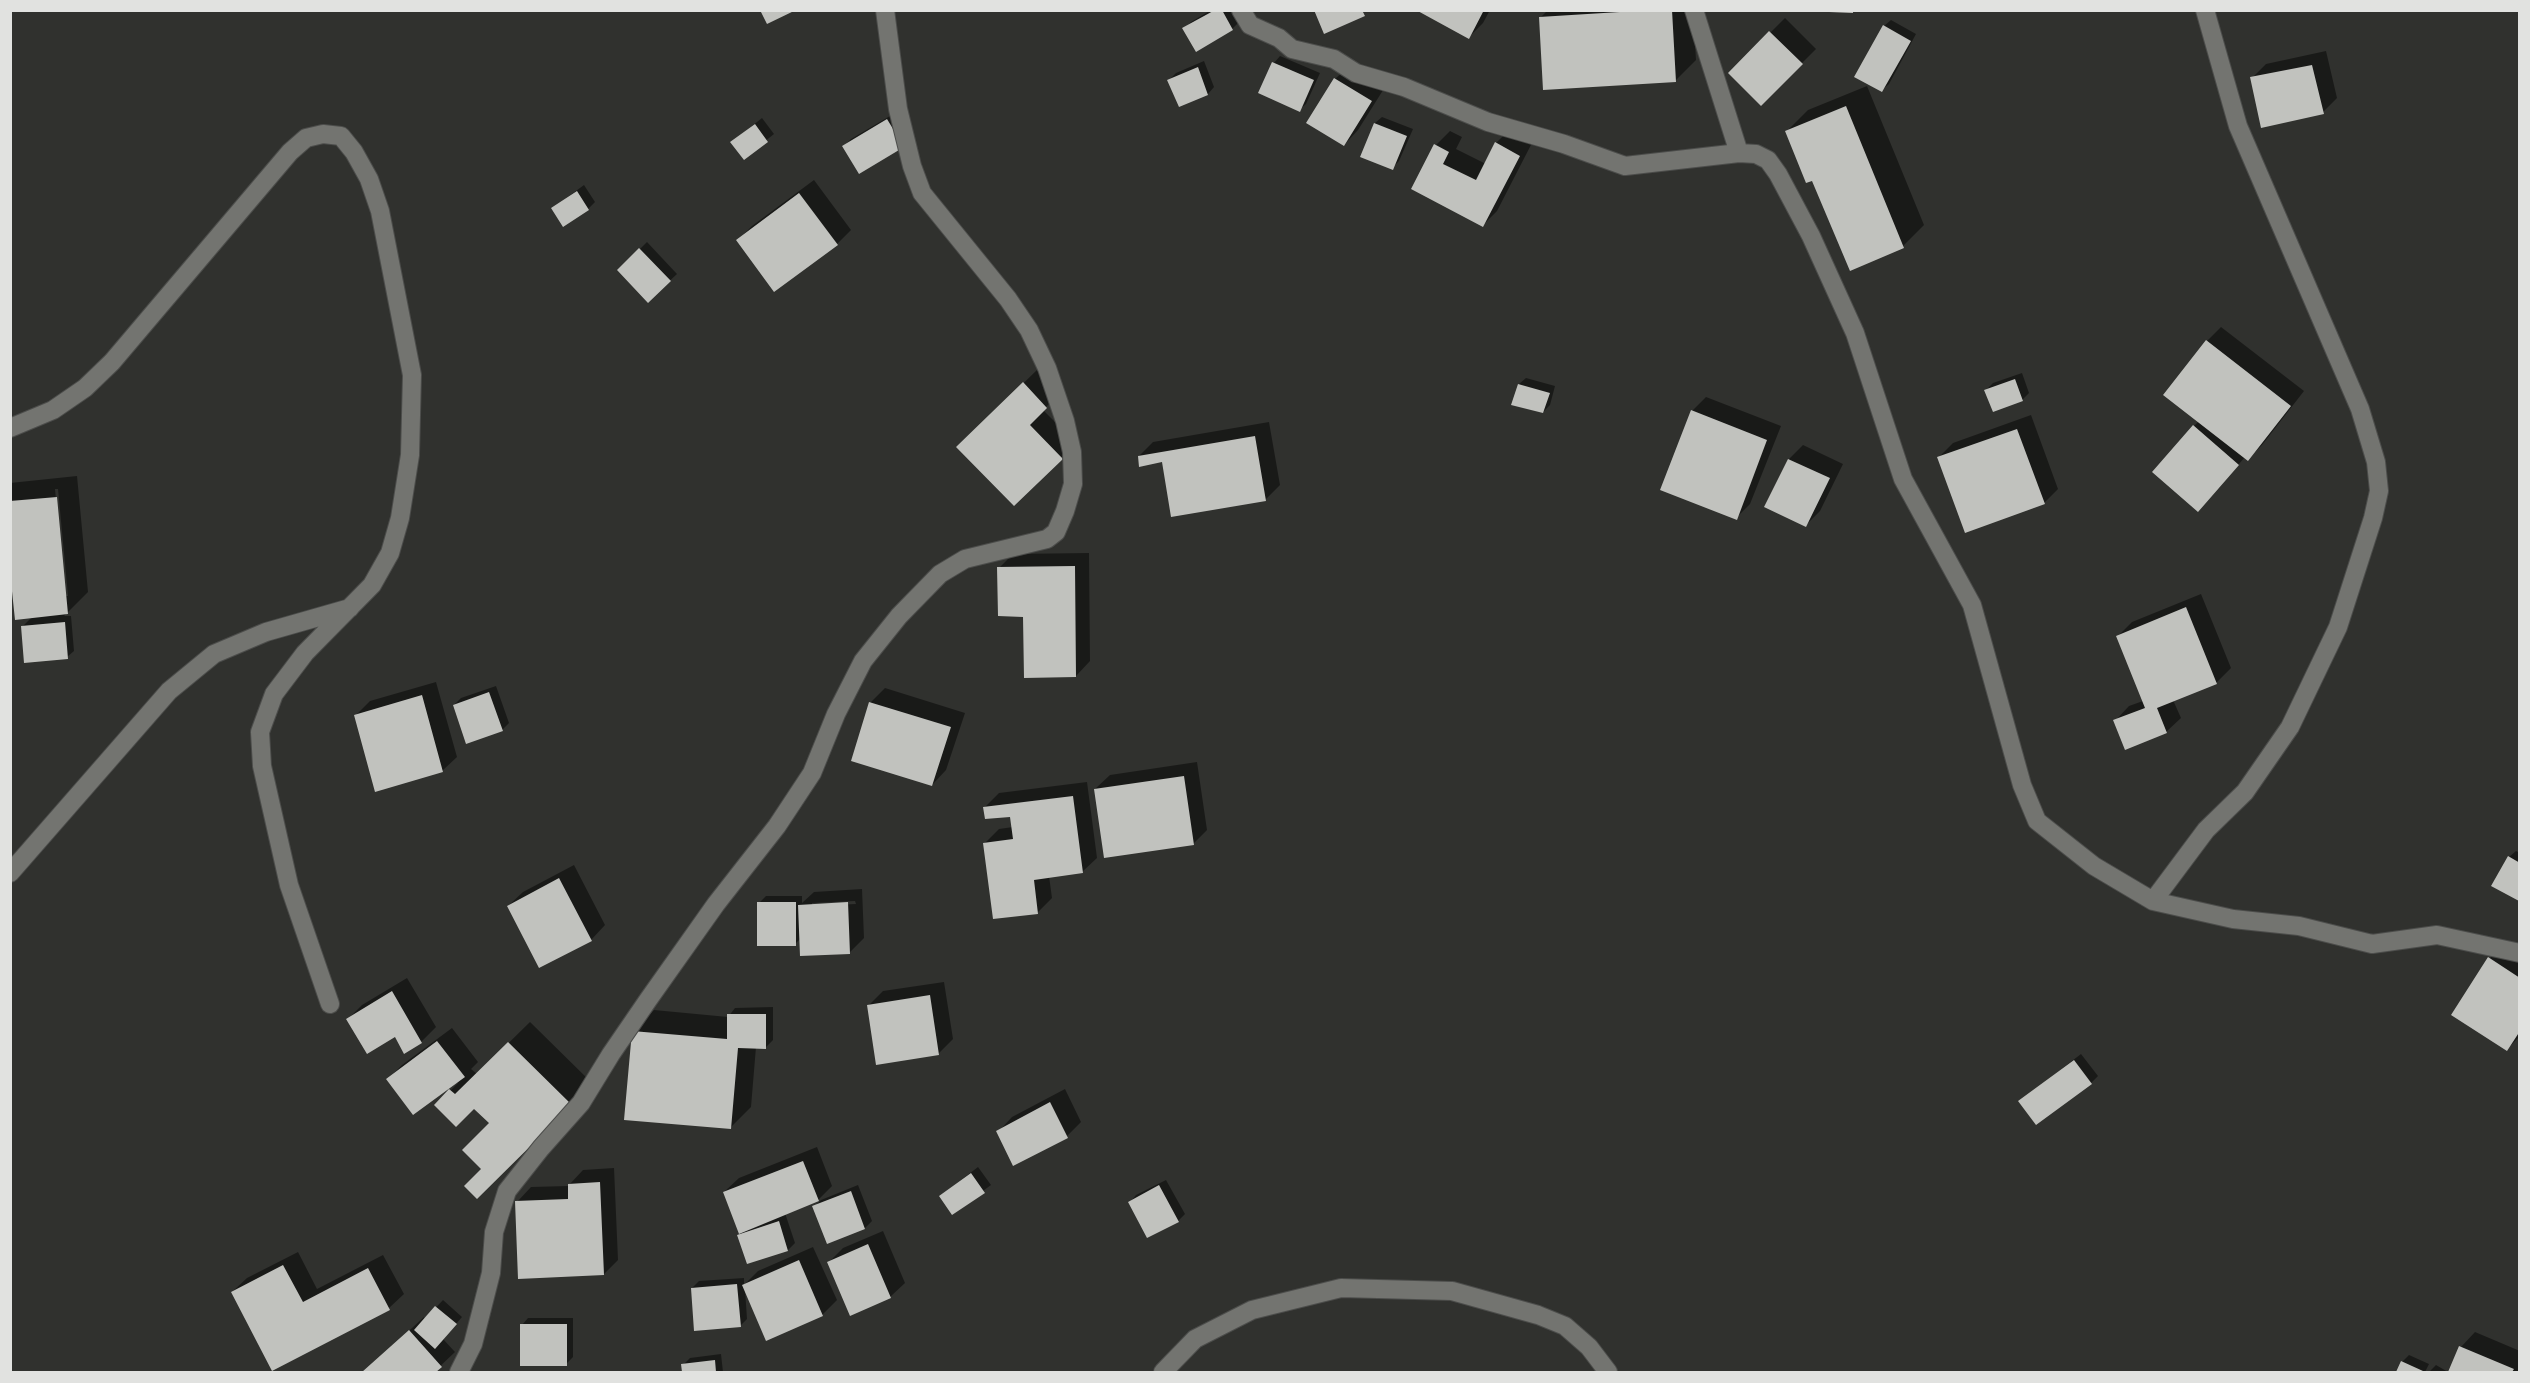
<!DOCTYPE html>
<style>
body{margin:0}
#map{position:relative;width:2530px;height:1383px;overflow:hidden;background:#30312e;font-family:Manrope,sans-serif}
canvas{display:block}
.frame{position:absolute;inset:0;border:12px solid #e1e2e0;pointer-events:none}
</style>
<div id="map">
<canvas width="2530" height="1383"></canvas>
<div class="frame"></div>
</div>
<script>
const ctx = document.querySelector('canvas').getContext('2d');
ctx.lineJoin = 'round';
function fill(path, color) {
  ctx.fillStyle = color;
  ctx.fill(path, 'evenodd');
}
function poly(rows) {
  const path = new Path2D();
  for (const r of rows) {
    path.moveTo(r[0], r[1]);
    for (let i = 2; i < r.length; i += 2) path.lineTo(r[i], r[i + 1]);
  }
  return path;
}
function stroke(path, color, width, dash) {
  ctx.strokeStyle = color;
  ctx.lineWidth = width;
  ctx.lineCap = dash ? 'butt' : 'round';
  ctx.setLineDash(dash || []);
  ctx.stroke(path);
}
fill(poly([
 [1211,10,1232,10,1239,22,1232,29,1184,29,1191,22],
 [1419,10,1490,10,1483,23,1469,37],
 [1548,10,1693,10,1696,60,1675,81,1540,18],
 [1785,18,1816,49,1761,104,1730,73],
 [1891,20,1916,34,1889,84,1882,90,1884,26],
 [2326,51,2337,98,2323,112,2252,78,2266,64],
 [1280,56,1320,73,1306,104,1299,110,1274,63],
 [1204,61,1214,87,1208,94,1179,105,1169,80,1176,73],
 [1350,65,1385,87,1358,130,1344,145,1335,79],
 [1867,86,1924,225,1903,246,1850,269,1813,179,1787,131,1808,110],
 [895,113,910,139,844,146,851,139],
 [1382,117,1413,129,1399,161,1392,168,1362,156,1375,123],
 [762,118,774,134,744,158,732,142],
 [1510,129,1533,141,1497,211,1483,225,1413,188,1436,145,1450,131,1462,137,1456,149,1486,164,1496,143],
 [814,180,851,230,837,244,738,240,752,226],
 [584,185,595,202,588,209,553,208],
 [647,242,677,274,648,301,619,270],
 [2221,327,2304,391,2262,445,2248,459,2245,457,2212,495,2194,426,2199,421,2207,341],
 [1038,369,1060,393,1043,410,1076,443,1014,504,958,447],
 [2022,373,2029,393,2022,400,1986,390,1993,383],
 [1526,378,1555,386,1550,405,1543,412,1519,384],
 [1706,397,1781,426,1750,504,1736,518,1692,411],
 [2031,415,2058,489,2044,503,1939,457,1953,443],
 [1269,422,1280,485,1266,499,1164,461,1139,456,1153,442],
 [1803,445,1843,464,1820,511,1806,525,1766,506,1789,459],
 [77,476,88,592,64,616,71,616,74,651,67,657,23,626,33,616,10,567,10,483],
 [55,489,58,489,68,596,65,596],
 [1089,553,1090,661,1076,676,1024,615,999,568,1013,554],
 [2201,594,2231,668,2217,682,2173,700,2181,718,2166,732,2115,721,2129,706,2143,701,2118,636,2132,622],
 [436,682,457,757,442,771,356,715,370,701],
 [496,686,509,723,502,730,454,705,461,698],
 [885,688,965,713,946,770,932,785,853,760,871,702],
 [1197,762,1207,830,1193,844,1095,789,1110,775],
 [1087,782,1097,858,1082,872,1049,876,1052,898,1038,912,985,843,999,829,1013,827,1011,815,985,807,999,793],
 [2516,851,2520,853,2519,899,2509,857],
 [574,865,605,925,591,940,508,906,523,892],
 [862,889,864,938,850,952,801,938,795,944,759,903,766,896,802,896,802,903,814,892],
 [855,901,856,904,812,906,812,903],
 [2504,944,2520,954,2520,1036,2507,1049,2490,958],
 [407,978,436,1027,421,1042,405,1052,395,1035,348,1019,362,1005],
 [944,982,953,1039,938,1054,869,1005,883,991],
 [773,1007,773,1040,766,1047,756,1047,751,1107,730,1128,633,1031,654,1010,728,1017,735,1008],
 [530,1022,592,1083,477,1197,491,1123,474,1107,436,1105,458,1083,456,1081,388,1079,402,1065,452,1028,478,1062,471,1069,477,1074],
 [2081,1054,2098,1076,2091,1083,2020,1101],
 [1065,1089,1081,1122,1067,1136,1014,1164,998,1132,1012,1117],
 [817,1147,832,1186,818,1200,785,1213,795,1243,788,1250,748,1263,739,1235,741,1233,724,1192,739,1178],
 [978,1167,991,1185,953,1213,940,1196],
 [614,1168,618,1260,604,1274,517,1202,531,1187,568,1186,583,1170],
 [1166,1180,1185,1214,1178,1221,1130,1202,1136,1195],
 [858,1185,872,1221,865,1228,828,1242,814,1207,821,1200],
 [883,1231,905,1283,890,1297,829,1262,843,1248],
 [813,1247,837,1300,822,1315,767,1339,745,1289,747,1319,740,1326,692,1288,699,1281,744,1278,744,1285,758,1271],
 [298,1252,317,1289,383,1255,404,1294,389,1308,272,1369,232,1292,247,1278],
 [443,1300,462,1317,443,1339,455,1352,434,1372,364,1372,424,1317,425,1319],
 [528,1318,573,1318,573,1357,566,1364,522,1325],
 [2475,1332,2520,1351,2519,1372,2450,1372,2461,1347],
 [721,1354,723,1372,684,1372,683,1365,690,1358],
 [2409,1355,2429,1364,2425,1372,2398,1372,2402,1362],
 [2436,1365,2448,1372,2429,1372]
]), '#0007');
fill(poly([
 [760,10,796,10,767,24],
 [1215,10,1222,10,1233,30,1196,52,1182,28],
 [1314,10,1362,10,1365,16,1324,34],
 [1416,10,1484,10,1469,39],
 [1652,10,1672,10,1676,82,1543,90,1539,17],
 [1829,10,1853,10,1853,13,1829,12],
 [1883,25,1911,41,1882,92,1854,77],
 [1769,31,1803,64,1761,106,1728,73],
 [1272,62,1314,80,1300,112,1258,93],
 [2312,65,2324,114,2261,128,2250,77],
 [1198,67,1208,95,1179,107,1167,80],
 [1334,78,1372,101,1344,146,1306,123],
 [1846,106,1904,248,1850,271,1812,181,1806,183,1785,131],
 [887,119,904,147,859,174,842,146],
 [1374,123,1407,136,1393,170,1360,157],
 [755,124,768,142,744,160,730,142],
 [1495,142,1520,156,1483,227,1411,189,1434,144,1449,152,1443,164,1476,180],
 [577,191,589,210,563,227,551,208],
 [799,193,838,245,774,292,736,240],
 [639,248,671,281,648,303,617,270],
 [2206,340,2291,406,2248,461,2163,395],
 [2015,379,2023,401,1993,412,1984,390],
 [1023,382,1047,408,1030,425,1063,459,1014,506,956,447],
 [1518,384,1550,393,1543,413,1511,405],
 [1691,410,1767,440,1737,520,1660,490],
 [2193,425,2239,465,2198,512,2152,472],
 [2017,429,2045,504,1965,533,1937,457],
 [1255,436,1266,501,1171,517,1162,462,1139,467,1138,456],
 [1788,459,1830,478,1806,527,1764,507],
 [57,497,68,614,15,620,10,572,10,501],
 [1075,566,1076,677,1024,678,1023,617,998,616,997,567],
 [2186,607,2217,684,2157,708,2167,733,2125,750,2113,720,2145,708,2116,636],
 [65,622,68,659,24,663,21,626],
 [489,692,503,731,466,744,453,705],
 [422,695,443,772,375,792,354,715],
 [869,702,951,727,932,786,851,761],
 [1184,776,1194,845,1104,858,1094,789],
 [1073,796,1083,873,1034,880,1038,914,993,919,983,843,1013,839,1010,817,985,819,983,807],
 [2508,856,2520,863,2519,901,2491,886],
 [559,878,592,941,539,968,507,906],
 [757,902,796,902,796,946,757,946],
 [848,902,850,954,800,956,798,905],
 [2488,957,2520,978,2520,1031,2507,1051,2451,1015],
 [392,991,422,1043,404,1054,395,1037,367,1054,346,1019],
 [930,995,939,1055,876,1065,867,1005],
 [727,1014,766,1014,766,1049,738,1048,731,1129,624,1120,632,1031,727,1039],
 [437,1041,465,1077,413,1115,386,1079],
 [508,1042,572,1105,477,1199,464,1186,481,1169,462,1150,489,1123,474,1109,456,1127,434,1105,449,1089,455,1094],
 [2074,1060,2092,1084,2036,1125,2018,1101],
 [1050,1102,1068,1138,1013,1166,996,1131],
 [803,1161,819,1201,739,1234,723,1192],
 [971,1173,985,1193,952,1215,939,1196],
 [600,1182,604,1275,518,1279,515,1201,568,1199,568,1184],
 [1159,1185,1179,1222,1147,1238,1128,1202],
 [851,1191,865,1229,827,1244,812,1206],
 [779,1221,788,1251,747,1264,737,1235],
 [868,1244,891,1298,850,1316,827,1262],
 [799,1260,823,1316,766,1341,742,1285],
 [283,1265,303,1302,368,1268,390,1310,272,1371,231,1292],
 [737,1284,741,1327,694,1331,691,1288],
 [435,1306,457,1324,435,1349,414,1330],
 [520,1324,567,1324,567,1366,520,1366],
 [409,1330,442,1367,436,1372,362,1372],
 [2459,1346,2514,1369,2512,1372,2448,1372],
 [715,1360,716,1372,682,1372,681,1364],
 [2401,1361,2423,1371,2423,1372,2396,1372]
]), '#c1c2be');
const street = poly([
 [1241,10,1250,25,1279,38,1292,49,1334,59,1356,73,1404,87,1488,122,1564,144,1625,166,1739,153,1756,154,1768,160,1778,174,1811,236,1855,333,1903,479,1972,605,2022,785,2037,821,2094,866,2153,901],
 [1694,10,1739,153],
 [2205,10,2238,126,2360,409,2376,462,2379,491,2373,518,2338,627,2290,727,2245,792,2206,830,2153,901,2233,919,2299,926,2372,944,2437,935,2520,953],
 [10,428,53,410,85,388,112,362,290,152,306,138,323,134,341,136,354,152,369,179,380,211,412,375,410,455,400,518,390,553,372,585,305,653,274,694,260,732,262,766,289,885,330,1004],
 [10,873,169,691,214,654,266,632,350,608],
 [459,1372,473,1344,491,1273,494,1232,507,1191,541,1148,581,1103,611,1054,648,1000,716,904,777,826,812,773,836,714,863,661,899,616,940,574,965,559,1047,539,1056,532,1065,511,1073,484,1072,452,1065,421,1047,368,1029,330,1008,299,922,193,912,166,898,109,885,10],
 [1163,1372,1195,1339,1252,1310,1341,1288,1452,1291,1538,1315,1565,1326,1589,1347,1608,1372]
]);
stroke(street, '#4c4d4b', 20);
stroke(street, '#737470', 18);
</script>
